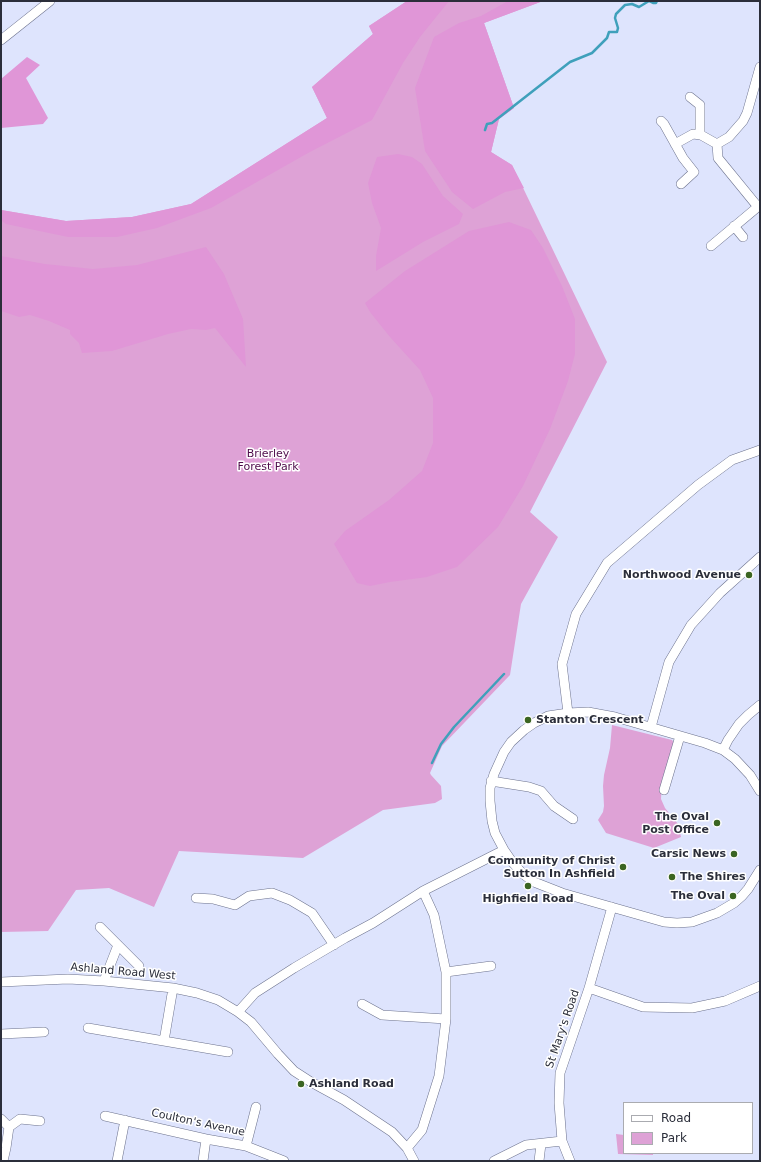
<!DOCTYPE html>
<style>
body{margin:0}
#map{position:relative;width:761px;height:1162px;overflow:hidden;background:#dee4fd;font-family:"DejaVu Sans",sans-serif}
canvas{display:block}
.frame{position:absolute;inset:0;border:2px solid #2b2e3a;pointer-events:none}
.legend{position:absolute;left:623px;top:1102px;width:130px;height:52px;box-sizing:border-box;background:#fff;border:1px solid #aaabb0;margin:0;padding:5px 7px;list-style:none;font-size:12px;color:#2b2e3a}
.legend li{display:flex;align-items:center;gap:8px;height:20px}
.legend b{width:20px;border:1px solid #aaabb0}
</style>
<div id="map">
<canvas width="761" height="1162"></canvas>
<div class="frame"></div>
<ul class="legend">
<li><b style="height:5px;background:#fff"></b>Road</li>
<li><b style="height:11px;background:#dea2d6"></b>Park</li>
</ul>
</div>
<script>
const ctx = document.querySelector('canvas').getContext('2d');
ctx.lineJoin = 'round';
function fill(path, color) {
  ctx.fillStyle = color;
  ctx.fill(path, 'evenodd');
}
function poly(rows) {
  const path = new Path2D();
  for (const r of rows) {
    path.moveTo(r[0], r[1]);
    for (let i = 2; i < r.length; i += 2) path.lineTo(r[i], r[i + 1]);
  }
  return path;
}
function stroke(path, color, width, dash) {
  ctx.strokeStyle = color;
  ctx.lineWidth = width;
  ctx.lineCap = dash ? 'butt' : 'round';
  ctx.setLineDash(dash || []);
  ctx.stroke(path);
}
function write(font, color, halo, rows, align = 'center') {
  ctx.font = font + ' "DejaVu Sans",sans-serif';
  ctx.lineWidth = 3;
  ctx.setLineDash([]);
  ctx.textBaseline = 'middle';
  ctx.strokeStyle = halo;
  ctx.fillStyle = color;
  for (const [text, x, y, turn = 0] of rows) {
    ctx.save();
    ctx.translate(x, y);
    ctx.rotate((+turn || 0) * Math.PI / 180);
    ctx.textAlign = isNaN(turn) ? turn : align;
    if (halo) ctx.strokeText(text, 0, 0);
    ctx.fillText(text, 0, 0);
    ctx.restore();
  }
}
fill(poly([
 [407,1,543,1,484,23,514,108,499,119,491,152,512,165,607,362,530,512,558,537,521,604,510,675,442,746,430,773,431,775,441,786,442,799,435,803,383,810,303,858,179,851,154,907,109,888,76,890,48,931,1,932,1,210,66,221,132,217,191,204,327,118,312,87,373,34,369,26],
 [612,725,672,740,674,743,662,780,661,799,665,808,678,824,681,837,654,848,606,833,598,820,603,812,604,806,603,786,604,775,610,748],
 [616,1134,624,1135,624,1153,653,1153,653,1155,618,1154]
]), '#dea2d6');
fill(poly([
 [407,1,449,1,420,37,403,63,372,120,308,153,211,208,157,228,117,237,68,237,6,224,1,220,1,210,66,221,132,217,191,204,327,118,312,87,373,34,369,26],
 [508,1,543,1,484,23,514,108,499,119,491,152,512,165,524,188,505,192,473,209,452,192,425,151,415,88,434,37,459,23,481,16],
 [27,57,40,65,26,78,48,118,43,124,1,128,1,79],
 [398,154,412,157,422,164,443,196,463,214,459,224,423,242,376,271,376,256,381,228,372,203,368,183,377,157],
 [509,222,531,230,543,248,562,286,575,319,575,354,568,381,550,429,523,486,498,527,457,567,427,577,390,582,370,586,357,583,334,544,345,531,389,500,422,471,433,443,433,398,420,370,390,337,370,312,365,303,405,271,469,231],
 [206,247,224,274,243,319,246,367,215,328,206,330,191,329,168,334,112,351,82,353,79,343,70,334,70,330,49,321,30,315,19,317,1,311,1,256,45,264,93,269,137,265]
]), '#e096d7');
stroke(poly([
 [485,130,487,124,492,123,570,62,592,53,607,38,609,32,617,32,618,28,615,18,616,14,625,5,632,4,639,7,649,1,653,3,656,3,657,1],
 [432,763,441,744,454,727,504,674]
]), '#3fa0bb', 2.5);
const minor = poly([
 [1,40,50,1],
 [690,97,700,105,700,135],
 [661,121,664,124,683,158,694,172,681,184],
 [675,144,693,134,701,135,717,144],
 [758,207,718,158,717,144,729,137,743,121,747,113,760,67],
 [734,226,743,237],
 [711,246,760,205],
 [568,713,562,664,576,614,607,563,698,485,732,460,760,450],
 [651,727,669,662,691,625,720,593,760,557],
 [723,750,728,740,739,724,748,715,760,705],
 [491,781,529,787,541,791,554,806,573,819],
 [664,790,680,736],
 [760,791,750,775,735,759,723,750,705,743,615,717,588,712,568,713,548,716,534,723,524,730,511,742,504,752,494,774,490,788,490,801,492,821,495,833,504,850,513,863,523,874,534,882,562,893,664,922,677,923,692,922,717,913,734,903,742,896,748,889,760,870],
 [196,898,213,899,235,905,249,896,272,893,290,900,312,913,334,945],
 [100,927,139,966],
 [446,972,491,966],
 [104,981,118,945],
 [1,982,68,979,104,981,173,988,197,993,218,1000,238,1012,251,1022,278,1054,294,1071,311,1082,344,1100,392,1132,407,1148,414,1161],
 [589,988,643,1007,692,1008,725,1001,760,986],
 [362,1004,382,1015,446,1019],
 [238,1012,255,993,294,968,345,938,373,923,423,891,504,850],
 [88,1028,228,1052],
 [1,1034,44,1032],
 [164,1041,173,988],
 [105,1116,206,1139,246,1146,284,1161],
 [1,1119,9,1127,6,1148,3,1161],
 [9,1127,20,1119,40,1121],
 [246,1146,256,1107],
 [407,1148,422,1130,439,1076,446,1019,446,972,434,915,423,891],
 [117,1161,125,1120],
 [203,1161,206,1139],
 [494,1161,526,1145,562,1141],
 [539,1161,541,1144],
 [570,1161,562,1141,559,1103,560,1073,589,988,612,907]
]);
stroke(minor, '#6c728d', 10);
stroke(minor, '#fff', 9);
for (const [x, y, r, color] of [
 [749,575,4,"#3b6522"],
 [528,720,4,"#3b6522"],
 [717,823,4,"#3b6522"],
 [734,854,4,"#3b6522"],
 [623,867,4,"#3b6522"],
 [672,877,4,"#3b6522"],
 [528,886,4,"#3b6522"],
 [733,896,4,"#3b6522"],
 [301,1084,4,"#3b6522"]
]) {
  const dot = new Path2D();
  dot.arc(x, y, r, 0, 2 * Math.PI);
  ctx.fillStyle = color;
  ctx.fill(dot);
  stroke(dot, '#fff', 1.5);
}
write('11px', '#4e0b4a', '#fff', [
 ["Brierley",268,454],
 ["Forest Park",268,467]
]);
write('bold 11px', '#2b2e3a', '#fff', [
 ["Northwood Avenue",741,575],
 ["Stanton Crescent",536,720,"left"],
 ["The Oval",709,817],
 ["Post Office",709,830],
 ["Carsic News",726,854],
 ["Community of Christ",615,861],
 ["Sutton In Ashfield",615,874],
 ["The Shires",680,877,"left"],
 ["The Oval",725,896],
 ["Highfield Road",528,899,"center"],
 ["Ashland Road",309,1084,"left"]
], 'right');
write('11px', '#2b2e3a', '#fff', [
 ["Ashland Road West",123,972,5],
 ["St Mary's Road",563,1029,-71],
 ["Coulton's Avenue",198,1123,12]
]);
</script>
